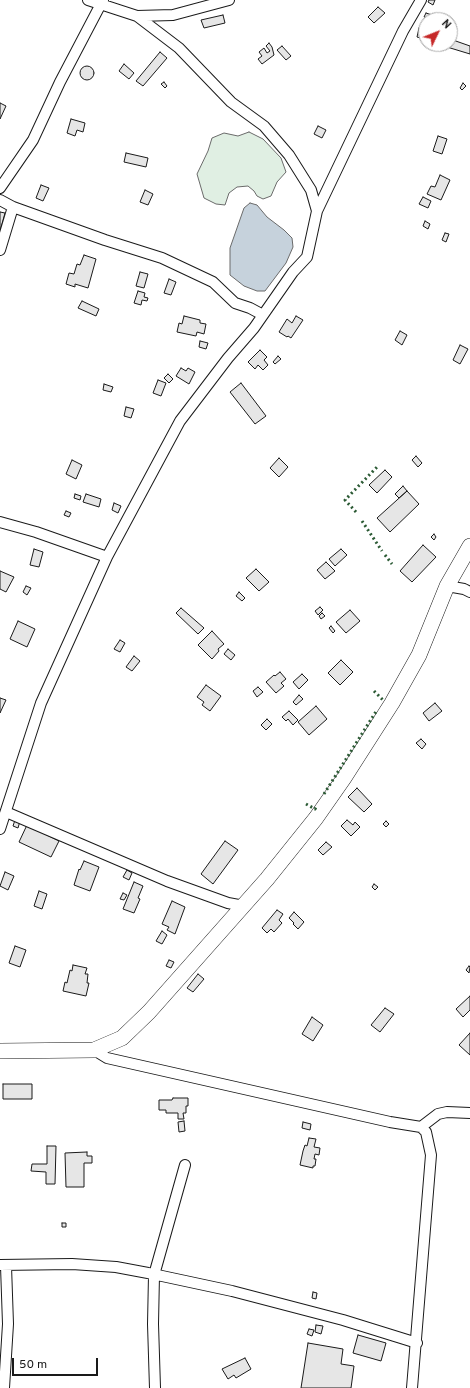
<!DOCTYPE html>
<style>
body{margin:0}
#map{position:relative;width:470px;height:1388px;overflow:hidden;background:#fff;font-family:Overpass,sans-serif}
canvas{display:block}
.north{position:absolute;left:418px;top:12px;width:40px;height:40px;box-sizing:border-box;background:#fff;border:1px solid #a3a3a3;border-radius:50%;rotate:47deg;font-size:11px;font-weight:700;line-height:16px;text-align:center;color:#1a1a1a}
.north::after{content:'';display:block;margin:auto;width:14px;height:18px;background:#c62828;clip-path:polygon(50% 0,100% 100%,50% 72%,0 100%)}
.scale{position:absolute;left:12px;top:1358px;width:86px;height:18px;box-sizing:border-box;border:2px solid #1a1a1a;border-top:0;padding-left:5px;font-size:12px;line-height:14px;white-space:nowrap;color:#1a1a1a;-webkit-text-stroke:3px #fff;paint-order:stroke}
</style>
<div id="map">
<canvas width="470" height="1388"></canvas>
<div class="north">N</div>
<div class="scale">50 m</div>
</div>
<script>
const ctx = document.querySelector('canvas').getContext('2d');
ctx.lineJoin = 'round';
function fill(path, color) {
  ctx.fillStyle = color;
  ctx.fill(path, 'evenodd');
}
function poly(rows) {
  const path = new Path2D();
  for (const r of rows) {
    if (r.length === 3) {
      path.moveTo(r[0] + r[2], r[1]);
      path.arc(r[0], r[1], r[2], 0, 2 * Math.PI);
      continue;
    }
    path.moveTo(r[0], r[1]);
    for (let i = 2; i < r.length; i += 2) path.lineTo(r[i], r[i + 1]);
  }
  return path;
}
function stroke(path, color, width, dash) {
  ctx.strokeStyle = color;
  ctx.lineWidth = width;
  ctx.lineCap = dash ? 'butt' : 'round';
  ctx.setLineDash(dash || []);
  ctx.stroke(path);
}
const green = poly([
 [249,132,263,139,281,158,286,172,277,182,271,196,263,199,257,196,254,191,248,186,237,187,229,193,225,205,216,204,204,198,197,174,208,151,212,138,224,133,238,136,249,132]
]);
fill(green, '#e0efe3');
stroke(green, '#6a6a6a', 1);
const water = poly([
 [250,203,257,205,267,217,284,230,292,238,293,247,286,263,265,291,257,291,244,286,230,275,230,248,244,208,250,203]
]);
fill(water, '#c6d2dc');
stroke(water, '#6a6a6a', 1);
const building = poly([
 [429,0,435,0,433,5,428,2,429,0],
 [378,7,385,13,374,23,368,17,378,7],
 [426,13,432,15,431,19,424,17,426,13],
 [223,15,225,23,204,28,201,20,223,15],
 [419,28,426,30,426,40,417,37,419,28],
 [450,39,470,46,470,54,447,47,448,44,450,44,450,39],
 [269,43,272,47,274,55,262,64,258,59,262,56,259,52,264,48,267,53,270,51,266,46,269,43],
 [282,46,291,56,286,60,277,50,282,46],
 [160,52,167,58,143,86,136,81,160,52],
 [124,64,134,73,129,79,119,71,124,64],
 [87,73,7],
 [164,82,167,86,165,88,161,84,164,82],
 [463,83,466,86,462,90,460,88,463,83],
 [0,103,6,106,0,119,0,103],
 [71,119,85,123,83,132,77,130,75,136,67,133,71,119],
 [318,126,326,130,322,138,314,134,318,126],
 [438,136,447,139,442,154,433,151,438,136],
 [126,153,148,158,146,167,124,162,126,153],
 [440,175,450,180,441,200,427,194,431,186,435,187,440,175],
 [41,185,49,188,43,201,36,198,41,185],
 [145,190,153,194,148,205,140,202,145,190],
 [423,197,431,201,428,208,419,204,423,197],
 [0,212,5,213,0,231,0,212],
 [425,221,430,224,428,229,423,226,425,221],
 [445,233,449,234,446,242,442,240,445,233],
 [84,255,96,259,88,288,75,284,75,287,66,284,69,273,74,274,77,264,80,265,84,255],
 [140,272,148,274,144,288,136,286,140,272],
 [169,279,176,282,171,295,164,293,169,279],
 [138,291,145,293,144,297,148,298,147,301,142,300,141,305,134,303,138,291],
 [82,301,99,309,96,316,78,308,82,301],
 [184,316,200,320,200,323,206,324,204,334,197,332,196,336,177,332,179,323,182,324,184,316],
 [296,316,303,320,291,338,288,336,287,337,279,332,287,319,292,323,296,316],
 [400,331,407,335,402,345,395,340,400,331],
 [200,341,208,343,206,349,199,347,200,341],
 [460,345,468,349,460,364,453,360,460,345],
 [260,350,267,357,264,360,268,365,263,370,258,365,255,369,248,362,260,350],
 [278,356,281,359,275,364,273,362,278,356],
 [181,368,186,371,188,368,195,372,189,384,176,376,181,368],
 [168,374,173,379,169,383,164,378,168,374],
 [158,380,166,383,161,396,153,393,158,380],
 [241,383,266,416,255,424,230,392,241,383],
 [104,384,113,387,111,392,103,390,104,384],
 [126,407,134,409,131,418,124,416,126,407],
 [416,456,422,463,418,467,412,460,416,456],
 [279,458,288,467,279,477,270,468,279,458],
 [72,460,82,465,76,479,66,474,72,460],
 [385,470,392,477,377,493,369,485,385,470],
 [403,486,407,491,399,498,395,494,403,486],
 [407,491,419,504,390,532,377,518,407,491],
 [75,494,81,496,80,500,74,498,75,494],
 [86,494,101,499,99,507,83,502,86,494],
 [114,503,121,506,118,513,112,510,114,503],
 [66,511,71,513,69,517,64,515,66,511],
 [434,534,436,537,434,540,431,537,434,534],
 [423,545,436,557,412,582,400,571,423,545],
 [34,549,43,552,39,567,30,565,34,549],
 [341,549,347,555,335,566,329,559,341,549],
 [326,562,335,571,325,579,317,570,326,562],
 [256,569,269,582,259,591,246,578,256,569],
 [0,571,14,577,6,592,0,589,0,571],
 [26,586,31,588,27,595,23,592,26,586],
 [239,592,245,598,242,601,236,596,239,592],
 [320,607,323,610,318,615,315,611,320,607],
 [181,608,204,628,198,634,176,613,181,608],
 [350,610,360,621,346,633,336,622,350,610],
 [322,613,325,616,321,619,319,616,322,613],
 [18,621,35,629,27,647,10,639,18,621],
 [331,626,335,631,333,633,329,628,331,626],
 [212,631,224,644,218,649,219,651,212,659,198,645,212,631],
 [120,640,125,643,120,652,114,649,120,640],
 [228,649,235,655,231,660,224,654,228,649],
 [134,656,140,661,132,671,126,667,134,656],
 [341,660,353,672,340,685,328,673,341,660],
 [280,672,286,679,281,683,284,686,276,693,266,682,274,675,275,676,280,672],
 [302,674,308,680,299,689,293,682,302,674],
 [206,685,221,696,210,711,202,705,204,702,197,697,206,685],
 [258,687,263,692,257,697,253,691,258,687],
 [299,695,303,699,296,705,293,702,299,695],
 [0,698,6,700,0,713,0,698],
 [435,703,442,711,429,721,423,713,435,703],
 [316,706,327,719,309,735,298,722,316,706],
 [289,711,298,720,293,725,288,719,286,721,282,717,289,711],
 [267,719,272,724,266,730,261,725,267,719],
 [421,739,426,744,422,749,416,743,421,739],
 [357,788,372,804,364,812,348,797,357,788],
 [15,820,20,821,18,828,13,826,15,820],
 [347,820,353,825,355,822,360,827,351,836,341,826,347,820],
 [386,821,389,824,386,827,383,824,386,821],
 [27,825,59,841,51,857,19,842,27,825],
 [225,841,238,850,213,884,201,874,225,841],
 [326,842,332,847,323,855,318,850,326,842],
 [84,861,99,867,90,891,74,885,79,869,80,870,84,861],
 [127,870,132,873,129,880,123,877,127,870],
 [5,872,14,876,8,890,0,886,5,872],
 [134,882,143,886,138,898,140,899,134,913,123,909,134,882],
 [374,884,378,887,375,890,372,887,374,884],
 [39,891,47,894,42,909,34,906,39,891],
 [123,893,127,895,124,900,120,899,123,893],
 [172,901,185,907,175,934,167,930,169,927,162,924,172,901],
 [277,910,283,914,279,920,282,923,274,932,271,929,267,933,262,928,277,910],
 [294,912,304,922,298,929,293,924,294,923,289,918,294,912],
 [162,931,167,935,162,944,156,941,162,931],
 [15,946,26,950,20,967,9,963,15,946],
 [169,960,174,962,171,968,166,966,169,960],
 [73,965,87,968,85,974,88,974,87,983,89,983,86,996,63,991,65,982,67,983,70,970,72,971,73,965],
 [469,966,470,967,469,973,466,970,469,966],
 [198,974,204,979,193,992,187,988,198,974],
 [470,996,470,1010,463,1017,456,1009,470,996],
 [385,1008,394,1014,380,1032,371,1025,385,1008],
 [312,1017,323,1025,313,1041,302,1034,312,1017],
 [470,1033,470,1055,459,1045,470,1033],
 [3,1084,32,1084,32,1099,3,1099,3,1084],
 [173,1098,188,1098,188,1106,186,1106,186,1113,183,1113,184,1119,178,1119,178,1113,166,1113,166,1110,159,1110,159,1100,172,1100,173,1098],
 [184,1121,185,1131,179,1132,178,1122,184,1121],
 [303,1122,311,1124,310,1130,302,1128,303,1122],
 [309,1138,316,1139,314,1147,320,1148,319,1155,315,1154,314,1159,316,1159,315,1166,313,1166,313,1168,300,1165,303,1151,305,1145,307,1146,309,1138],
 [47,1146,56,1146,55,1184,46,1184,46,1172,31,1171,32,1164,47,1164,47,1146],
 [87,1152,87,1156,92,1156,92,1163,84,1163,84,1187,66,1187,65,1153,87,1152],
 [62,1223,66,1223,66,1227,62,1227,62,1223],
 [313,1292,317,1293,316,1299,312,1298,313,1292],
 [316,1325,323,1326,321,1334,315,1332,316,1325],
 [309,1329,314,1330,312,1336,307,1334,309,1329],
 [358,1335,386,1343,381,1361,353,1353,358,1335],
 [308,1343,343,1349,341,1364,354,1366,351,1388,301,1388,308,1343],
 [245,1358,251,1369,236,1378,234,1375,228,1379,222,1369,245,1358]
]);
fill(building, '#e6e6e6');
stroke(building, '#1a1a1a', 1);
const street = poly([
 [88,0,137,16,173,15,229,0],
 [137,16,179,48,231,102,264,126,289,155,311,190,317,211],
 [0,188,33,140,60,82,103,0],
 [0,200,13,207,105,240,162,258,213,282,235,303,250,308,263,315],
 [0,250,13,207],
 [0,522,36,532,107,557],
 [447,586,464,589,470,592],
 [6,812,167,881,228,903,244,906],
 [0,829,41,703,107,557,180,421,228,358,254,328,293,272,307,257,317,211,403,31,421,0],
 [94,1050,107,1058,390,1122,421,1127,426,1132,431,1155,412,1388],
 [421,1127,438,1114,447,1112,470,1113],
 [0,1265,72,1264,116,1267,148,1273,232,1291,343,1320,417,1343],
 [4,1388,8,1324,6,1266],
 [155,1388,153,1324,154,1275,185,1165]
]);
const secondary = poly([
 [0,1051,94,1050,122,1038,149,1012,267,879,316,818,344,778,392,703,419,655,447,586,470,546]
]);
stroke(street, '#1a1a1a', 12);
stroke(secondary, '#1a1a1a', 16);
stroke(street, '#fff', 10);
stroke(secondary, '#fff', 15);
stroke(poly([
 [356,512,345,500,379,465],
 [362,521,382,551],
 [385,555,392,564],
 [374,691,383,700],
 [324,794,377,710],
 [306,804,315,809,316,807]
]), '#2b5a34', 3, [2, 3]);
</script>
